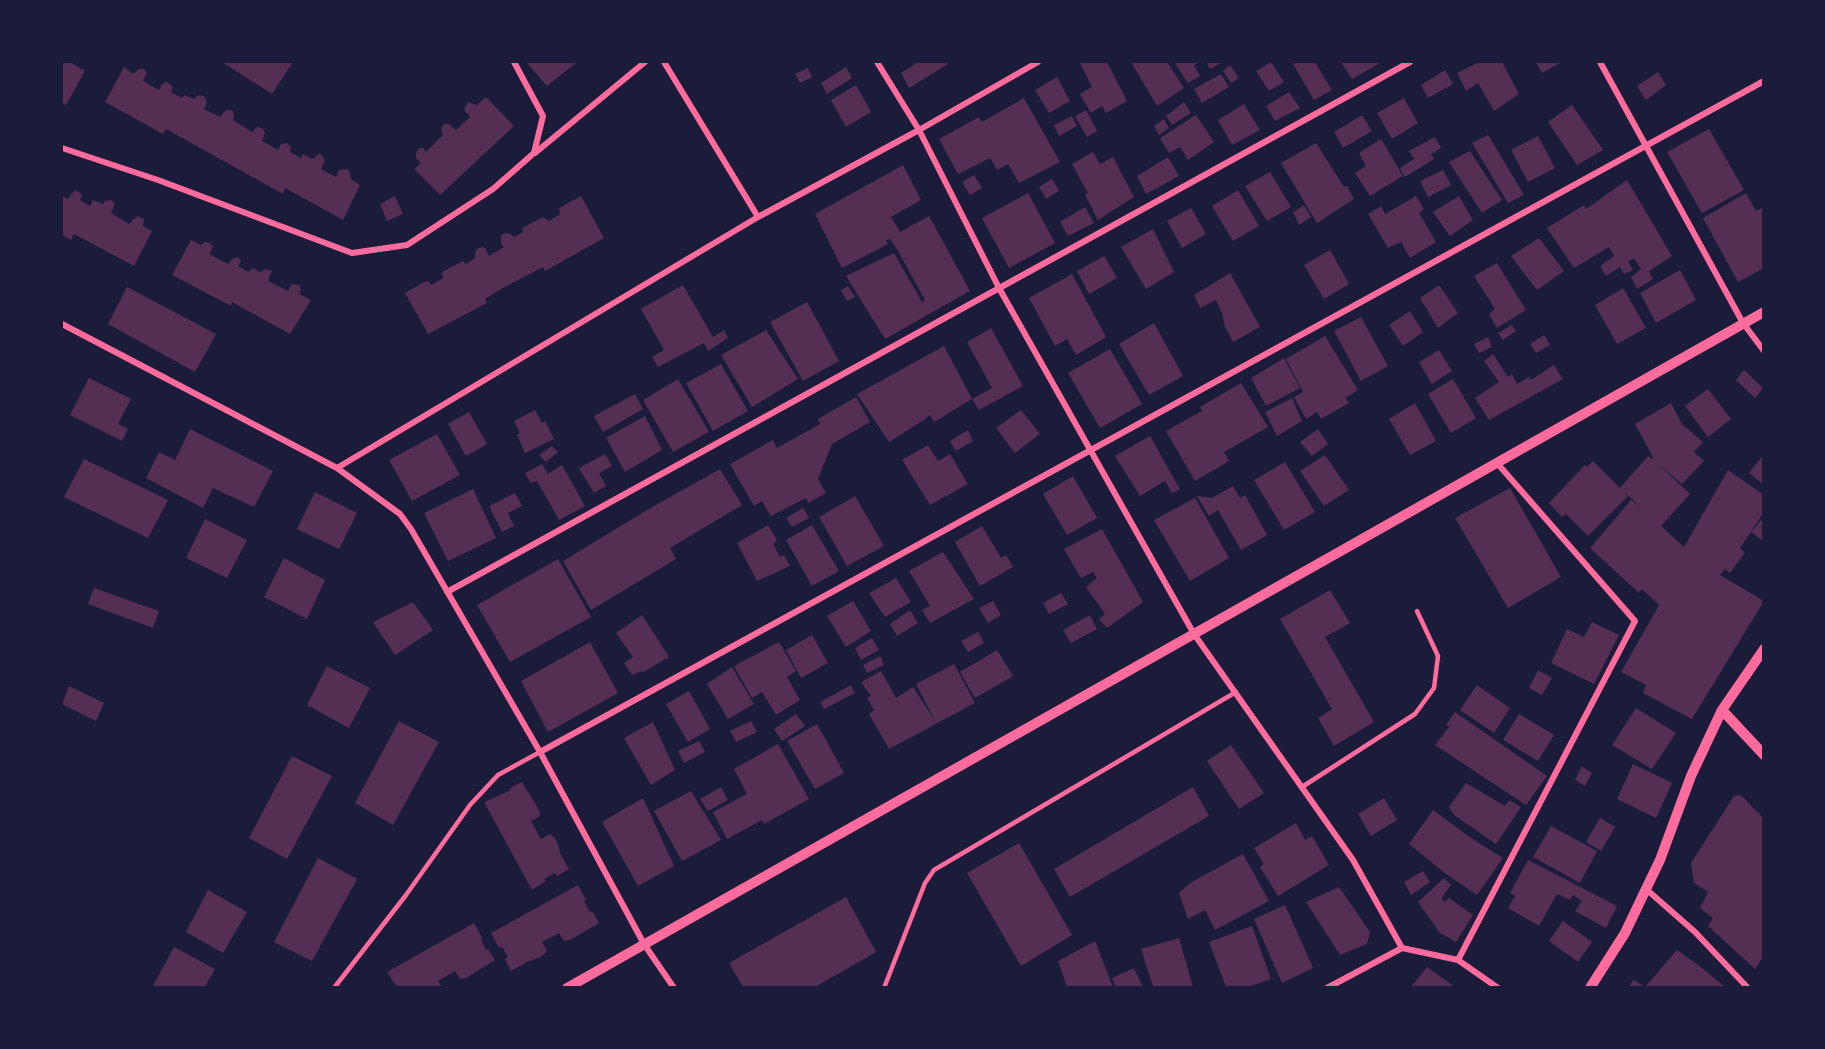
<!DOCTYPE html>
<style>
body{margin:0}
#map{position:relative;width:1825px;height:1049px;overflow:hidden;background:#1b1b3a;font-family:Mulish,sans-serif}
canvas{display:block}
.frame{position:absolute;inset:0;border:63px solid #1b1b3a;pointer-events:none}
</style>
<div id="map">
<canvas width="1825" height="1049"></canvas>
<div class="frame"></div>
</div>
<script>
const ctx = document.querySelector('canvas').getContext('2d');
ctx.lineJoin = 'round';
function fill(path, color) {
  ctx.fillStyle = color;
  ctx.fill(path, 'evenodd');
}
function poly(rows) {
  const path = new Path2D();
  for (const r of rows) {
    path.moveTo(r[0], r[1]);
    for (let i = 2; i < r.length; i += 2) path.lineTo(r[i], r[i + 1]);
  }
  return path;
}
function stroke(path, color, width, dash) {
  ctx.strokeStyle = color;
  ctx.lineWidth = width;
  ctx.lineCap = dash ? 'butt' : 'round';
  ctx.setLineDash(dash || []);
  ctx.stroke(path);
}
fill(poly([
 [62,62,74,62,73,64,85,71,66,105,62,103],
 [222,62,293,62,272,94],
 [526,62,577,62,547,86],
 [914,62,947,62,948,64,909,88,901,73,915,64],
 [1083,62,1107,62,1127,101,1106,113,1102,106,1091,113,1080,94,1092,87,1080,63],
 [1131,62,1167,62,1184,88,1157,106],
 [1174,62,1200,62,1194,65,1200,76,1188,83],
 [1206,62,1223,62,1210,69],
 [1271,62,1284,82,1269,91,1256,71],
 [1297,62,1315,62,1332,90,1314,100,1293,64],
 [1341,62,1382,62,1352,79],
 [1479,62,1502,62,1519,94,1494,111,1478,83,1466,91,1457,73],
 [1539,62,1559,62,1560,63,1542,73,1536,63],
 [1230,65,1239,78,1231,83,1223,71],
 [124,67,133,74,139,69,144,69,147,72,143,81,159,90,162,84,167,82,173,87,171,92,182,98,184,95,194,99,199,95,204,96,207,102,204,109,220,117,226,110,232,110,234,113,233,120,252,132,257,127,262,128,265,133,262,141,278,150,281,144,287,143,291,147,290,152,301,158,303,154,313,159,320,153,325,160,321,169,336,177,339,170,343,169,349,170,351,179,360,185,343,220,285,188,283,194,166,129,163,134,105,102],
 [846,67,852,78,827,94,821,83],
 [808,68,812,77,800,83,795,74],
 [1445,70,1453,84,1428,98,1421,85],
 [1658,72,1666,85,1646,100,1637,86],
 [1221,74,1229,87,1202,103,1194,89],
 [1057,77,1070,101,1049,113,1035,90],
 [856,85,871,112,846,127,831,100],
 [1289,92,1300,108,1275,121,1266,106],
 [486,97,514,126,440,195,414,169,421,163,416,158,416,153,418,149,423,148,426,152,443,135,441,129,444,124,448,124,456,130,470,117,464,110,468,102,477,105],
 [1024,98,1060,162,1019,183,1008,164,997,170,990,158,958,174,939,139,979,117,982,122],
 [1404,98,1418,123,1392,139,1377,113],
 [1184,102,1191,113,1172,125,1166,116],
 [1244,104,1260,130,1232,145,1218,120],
 [1572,105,1603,150,1577,165,1548,122],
 [1086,110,1097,131,1087,137,1075,116],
 [1196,115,1214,142,1188,160,1180,147,1169,153,1160,138],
 [1362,115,1372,131,1343,148,1334,132],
 [1072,116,1077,126,1059,136,1054,125],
 [1164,119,1169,128,1159,135,1154,126],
 [1709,129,1744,190,1702,213,1667,152],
 [1488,135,1524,195,1508,203,1472,143],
 [1538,136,1555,168,1528,182,1511,150],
 [1435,137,1441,148,1431,154,1434,159,1405,177,1400,168,1414,159,1409,151],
 [1381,139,1403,176,1370,196,1355,173,1366,166,1359,153],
 [1316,143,1344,187,1347,186,1354,199,1317,223,1281,163],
 [1470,151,1502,200,1482,213,1449,162],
 [1093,152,1100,164,1113,157,1134,197,1098,220,1085,195,1088,193,1072,164],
 [1168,157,1179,176,1146,194,1137,176],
 [903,165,921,200,891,217,900,232,929,216,970,291,885,339,846,276,894,253,922,302,925,300,898,251,890,239,886,240,888,244,842,268,815,214],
 [1443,170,1451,185,1428,197,1420,181],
 [1270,172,1291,207,1267,221,1245,186],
 [974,175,982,188,970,195,962,182],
 [1052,179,1059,191,1046,199,1039,187],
 [1627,180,1672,256,1649,271,1653,279,1637,289,1631,277,1641,269,1634,258,1628,262,1633,270,1624,274,1620,267,1606,276,1600,266,1614,256,1609,247,1574,268,1547,228,1584,205,1586,209],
 [75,190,82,194,80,200,90,206,93,200,103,204,105,201,111,200,115,203,111,213,129,224,137,216,144,219,143,226,152,231,134,266,74,234,71,240,62,235,62,196,68,199],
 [1238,190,1259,226,1233,241,1212,206],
 [1028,193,1055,243,1009,268,982,218],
 [1746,193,1756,211,1764,207,1764,268,1738,282,1703,218],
 [395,196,403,214,387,221,380,204],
 [581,196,604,238,545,271,543,267,501,289,485,299,487,303,428,334,405,293,424,282,428,281,431,285,443,278,442,272,463,261,466,264,475,258,475,253,477,249,482,247,485,248,489,256,504,247,501,244,501,235,506,233,511,234,514,237,523,232,522,228,543,217,549,221,560,214,559,208],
 [1416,196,1424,209,1419,213,1436,242,1410,258,1401,242,1388,248,1368,214,1381,206,1385,214],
 [1459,196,1473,220,1450,236,1433,212],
 [1304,205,1311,217,1299,225,1293,212],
 [1085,207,1094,223,1068,236,1060,222],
 [1191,208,1206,234,1182,248,1167,221],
 [1153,229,1174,272,1146,289,1121,247],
 [1539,238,1564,271,1537,290,1511,256],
 [191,240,201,245,205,242,210,243,213,247,209,254,228,264,232,259,238,257,241,261,238,266,249,272,252,268,261,272,265,269,272,271,268,281,288,291,292,284,300,285,301,290,299,294,311,300,290,334,232,302,231,306,172,275],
 [1330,250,1349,284,1324,299,1304,265],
 [1104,256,1117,278,1089,294,1077,271],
 [1497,263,1526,310,1497,328,1489,314,1495,309,1474,276],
 [1680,270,1696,300,1656,323,1640,293],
 [1230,273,1260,327,1233,342,1225,327,1222,313,1216,300,1200,308,1194,295],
 [1072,274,1106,337,1076,355,1067,339,1055,346,1029,298],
 [683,285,713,337,724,330,728,338,708,351,704,343,658,367,652,357,664,350,641,309],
 [1439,285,1458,313,1438,328,1420,298],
 [848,286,855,297,847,301,841,290],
 [127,287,216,334,195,372,108,324],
 [1623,288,1646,328,1617,344,1595,305],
 [807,302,839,361,803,381,770,322],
 [1410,311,1423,332,1403,346,1389,325],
 [1361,317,1388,366,1361,381,1334,331],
 [1154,323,1183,376,1149,395,1119,344],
 [1512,325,1516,331,1503,340,1498,333],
 [991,328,1023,386,979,410,972,399,992,388,967,342],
 [766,330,798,379,752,407,721,355],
 [1544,335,1550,345,1536,353,1530,344],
 [1325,336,1358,390,1345,398,1349,403,1321,419,1317,412,1306,419,1294,397,1303,392,1286,359],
 [1488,337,1492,347,1479,353,1474,344],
 [944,346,972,399,934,422,930,415,926,417,927,418,889,442,857,394],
 [1110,349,1142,404,1100,428,1068,373],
 [1439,350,1452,371,1432,384,1419,362],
 [1493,354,1508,377,1512,374,1517,384,1529,377,1531,380,1554,365,1563,379,1489,420,1475,398,1499,382,1484,361],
 [1284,358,1300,388,1266,406,1251,378],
 [721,364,748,411,713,431,686,383],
 [1744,370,1763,388,1755,398,1736,380],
 [89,378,131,399,118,424,128,429,122,441,70,415],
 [678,379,709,432,673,452,643,400],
 [1453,379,1476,418,1451,433,1428,394],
 [1241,383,1268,427,1224,452,1229,461,1195,481,1166,431,1202,411,1200,407],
 [1708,389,1731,419,1708,437,1685,406],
 [635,394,643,409,603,432,594,416],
 [856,397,870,422,832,444,818,479,826,493,808,503,806,498,771,516,762,501,754,506,730,464,773,440,777,448,820,424,818,419],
 [1292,398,1302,421,1277,436,1265,412],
 [1415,403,1436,441,1410,455,1389,419],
 [1671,403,1682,424,1703,442,1694,452,1704,461,1682,484,1656,462,1690,494,1661,526,1684,547,1728,470,1764,495,1764,512,1740,548,1745,553,1730,573,1725,569,1720,575,1764,601,1692,719,1643,693,1646,685,1621,672,1659,605,1642,589,1639,593,1590,548,1631,500,1641,507,1623,491,1628,496,1588,536,1566,514,1562,517,1549,503,1585,465,1587,467,1593,461,1620,488,1648,456,1652,459,1653,457,1635,424],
 [535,410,542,423,545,421,554,439,525,453,517,435,520,433,514,421],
 [1021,410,1040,434,1015,453,996,428],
 [469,412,487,444,466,456,448,424],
 [645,416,662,450,625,472,606,438],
 [190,429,273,471,254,507,213,488,203,508,146,478,159,452,175,460],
 [1318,429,1328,444,1312,456,1300,442],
 [968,430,973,441,956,451,950,441],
 [437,434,460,475,412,501,389,460],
 [1150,436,1173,477,1180,489,1172,493,1165,481,1140,496,1115,456],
 [928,445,938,461,950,454,968,484,930,505,902,460],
 [552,446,558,452,546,462,539,455],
 [605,454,612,466,599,473,606,486,594,493,579,468],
 [1764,454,1764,485,1749,473],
 [1325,455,1349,490,1324,506,1300,471],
 [84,459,168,500,148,538,64,497],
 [1285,462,1315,512,1284,530,1254,480],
 [542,464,548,474,562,465,585,506,559,520,537,481,531,483,525,473],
 [720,469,742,505,670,548,676,559,591,610,563,561,647,510],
 [1073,476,1097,518,1067,535,1043,494],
 [1233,486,1240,498,1245,495,1267,535,1241,550,1218,510,1209,516,1197,496,1212,498],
 [1510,488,1561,577,1508,608,1455,518],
 [473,489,496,538,448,561,424,513],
 [315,492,357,513,339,549,297,529],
 [515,493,522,506,508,513,514,526,502,532,489,506],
 [855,496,884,546,847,566,819,517],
 [1195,498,1229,558,1190,581,1154,520],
 [803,508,809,518,792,527,786,518],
 [205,519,247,540,227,578,186,558],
 [1761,520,1764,523,1764,542,1751,532],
 [768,525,777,540,773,544,780,557,784,555,790,566,757,581,737,543],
 [812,525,839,571,812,586,786,540],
 [982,526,1001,558,1006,555,1013,567,980,586,955,542],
 [1102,529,1143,602,1107,628,1099,619,1105,614,1086,587,1097,578,1093,572,1081,578,1064,549],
 [943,552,974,599,930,623,922,610,930,606,909,571],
 [284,558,325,580,307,619,264,597],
 [558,559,591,617,510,662,477,605],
 [896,578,911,602,885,617,869,593],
 [94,588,159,611,153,628,88,604],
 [1330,590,1350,623,1325,637,1374,722,1334,746,1318,718,1332,709,1280,619],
 [1061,593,1068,604,1049,614,1043,603],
 [853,601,871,631,846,647,827,616],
 [993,601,1001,615,988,623,979,608],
 [413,602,433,630,395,655,373,622],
 [910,610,918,623,897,636,890,624],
 [642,615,669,657,643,672,642,671,632,675,624,663,633,657,616,633],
 [1090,615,1097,629,1071,643,1063,630],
 [1592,622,1619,635,1594,684,1551,663,1567,629,1584,637],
 [978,632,984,643,968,652,961,641],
 [812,635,828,663,801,678,786,650],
 [872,638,879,650,861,660,855,648],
 [590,642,618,693,548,732,521,681],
 [779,642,796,671,787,677,800,700,776,715,762,692,752,698,734,666],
 [997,650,1013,676,975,698,960,672],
 [880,656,884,665,867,673,863,665],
 [954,664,975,703,889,749,869,714,874,710,867,698,871,696,861,682,881,671,896,698,913,687,936,723,916,684],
 [327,666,370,688,349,728,307,705],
 [732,667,754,704,728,719,707,684],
 [1538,670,1552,678,1542,695,1529,688],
 [851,685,855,693,824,709,820,702],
 [1477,685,1510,708,1494,733,1460,710],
 [69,686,104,703,96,721,62,704],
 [689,691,710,729,688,742,666,704],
 [1636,708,1676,733,1652,769,1612,745],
 [1455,712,1547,776,1526,805,1435,745,1449,727,1446,725],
 [796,714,805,726,782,741,774,729],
 [1519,714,1554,735,1538,761,1503,740],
 [399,721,439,742,393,825,355,803],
 [751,721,757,732,736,742,730,731],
 [653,722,675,770,651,785,624,738],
 [817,724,844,773,815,789,787,741],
 [699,741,705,752,684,763,678,751],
 [778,744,809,799,764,824,762,820,727,839,713,812,747,794,734,769],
 [1231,745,1264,793,1239,809,1207,761],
 [292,756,332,776,287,859,249,838],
 [1633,764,1672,783,1656,818,1617,799],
 [1582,766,1592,773,1585,786,1575,780],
 [522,782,540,812,540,816,531,821,541,839,550,834,555,838,559,847,560,853,569,869,557,876,555,873,544,879,546,881,532,890,484,802,511,790,510,788],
 [1466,783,1505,806,1509,800,1521,807,1496,844,1454,815,1449,807],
 [721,787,728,800,708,811,700,799],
 [1193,787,1209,816,1070,897,1054,869],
 [691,791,721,840,682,861,654,811],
 [1734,796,1740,795,1744,798,1764,819,1764,955,1755,969,1708,926,1713,918,1700,908,1708,892,1694,883,1691,863],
 [643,798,674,866,638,886,602,822],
 [1384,798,1397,820,1371,836,1358,814],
 [1433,810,1471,838,1503,858,1477,895,1446,874,1409,844],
 [1600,818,1615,827,1601,851,1586,842],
 [1296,823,1305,840,1312,836,1329,865,1278,896,1260,867,1264,864,1254,848],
 [1551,826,1597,851,1580,883,1533,857],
 [1019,843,1072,935,1021,966,967,873],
 [1243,854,1269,901,1215,930,1205,910,1188,919,1179,893,1190,883],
 [318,858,357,879,312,961,274,942],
 [1528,860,1617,906,1606,928,1575,911,1582,901,1573,895,1570,900,1557,894,1539,926,1508,908,1515,896,1510,893],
 [1423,871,1430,882,1411,895,1404,882],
 [1444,878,1451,885,1442,898,1444,902,1449,898,1473,915,1456,942,1440,933,1418,902],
 [578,885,586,900,584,901,590,912,592,911,599,923,570,940,564,941,559,933,542,942,547,951,541,957,527,962,511,971,505,959,508,957,502,947,499,948,491,933],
 [1339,887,1370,932,1367,944,1340,955,1306,902],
 [208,890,247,912,223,953,186,932],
 [846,897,876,952,815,987,743,987,729,963],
 [1285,905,1313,968,1282,983,1254,919],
 [1563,921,1592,942,1578,962,1549,941],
 [474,923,482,938,481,939,486,950,488,949,495,960,466,978,460,979,455,971,438,981,442,987,400,987,398,985,396,986,387,972],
 [1252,926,1271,979,1248,987,1226,987,1209,942],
 [1179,938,1193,987,1153,987,1141,949],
 [1095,941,1113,987,1067,987,1058,961],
 [174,947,215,969,205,987,156,987,153,986],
 [1677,950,1702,968,1725,987,1645,987],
 [1427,967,1431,970,1455,987,1411,987],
 [1134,968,1143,987,1116,987,1112,978],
 [1634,980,1645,987,1628,987]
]), '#542f53');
stroke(poly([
 [1302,787,1415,714,1434,688,1438,656,1417,611],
 [334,988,406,895,470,805,498,775,540,752],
 [884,988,925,883,934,870,1236,692]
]), '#ff6b9d', 4.5);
stroke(poly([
 [664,62,758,217],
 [877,62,919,130,999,288,1194,634,1353,860,1402,948],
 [1600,62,1743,323,1764,351],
 [62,148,158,180,352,253,407,245,493,189,534,153,543,116,514,62],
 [535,153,645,62],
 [62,324,337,468,400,514,411,529,540,752,644,944,674,988],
 [337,468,758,217,919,130,1038,62],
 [447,592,1410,62],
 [540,752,1764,81],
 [1646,889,1695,932,1748,988],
 [1458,960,1635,621,1497,463],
 [1327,988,1402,948,1458,960,1498,988]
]), '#ff6b9d', 6);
stroke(poly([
 [1722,710,1764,755],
 [567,988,1764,312],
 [1590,988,1625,933,1646,889,1660,860,1691,776,1722,710,1764,649]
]), '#ff6b9d', 10);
</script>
